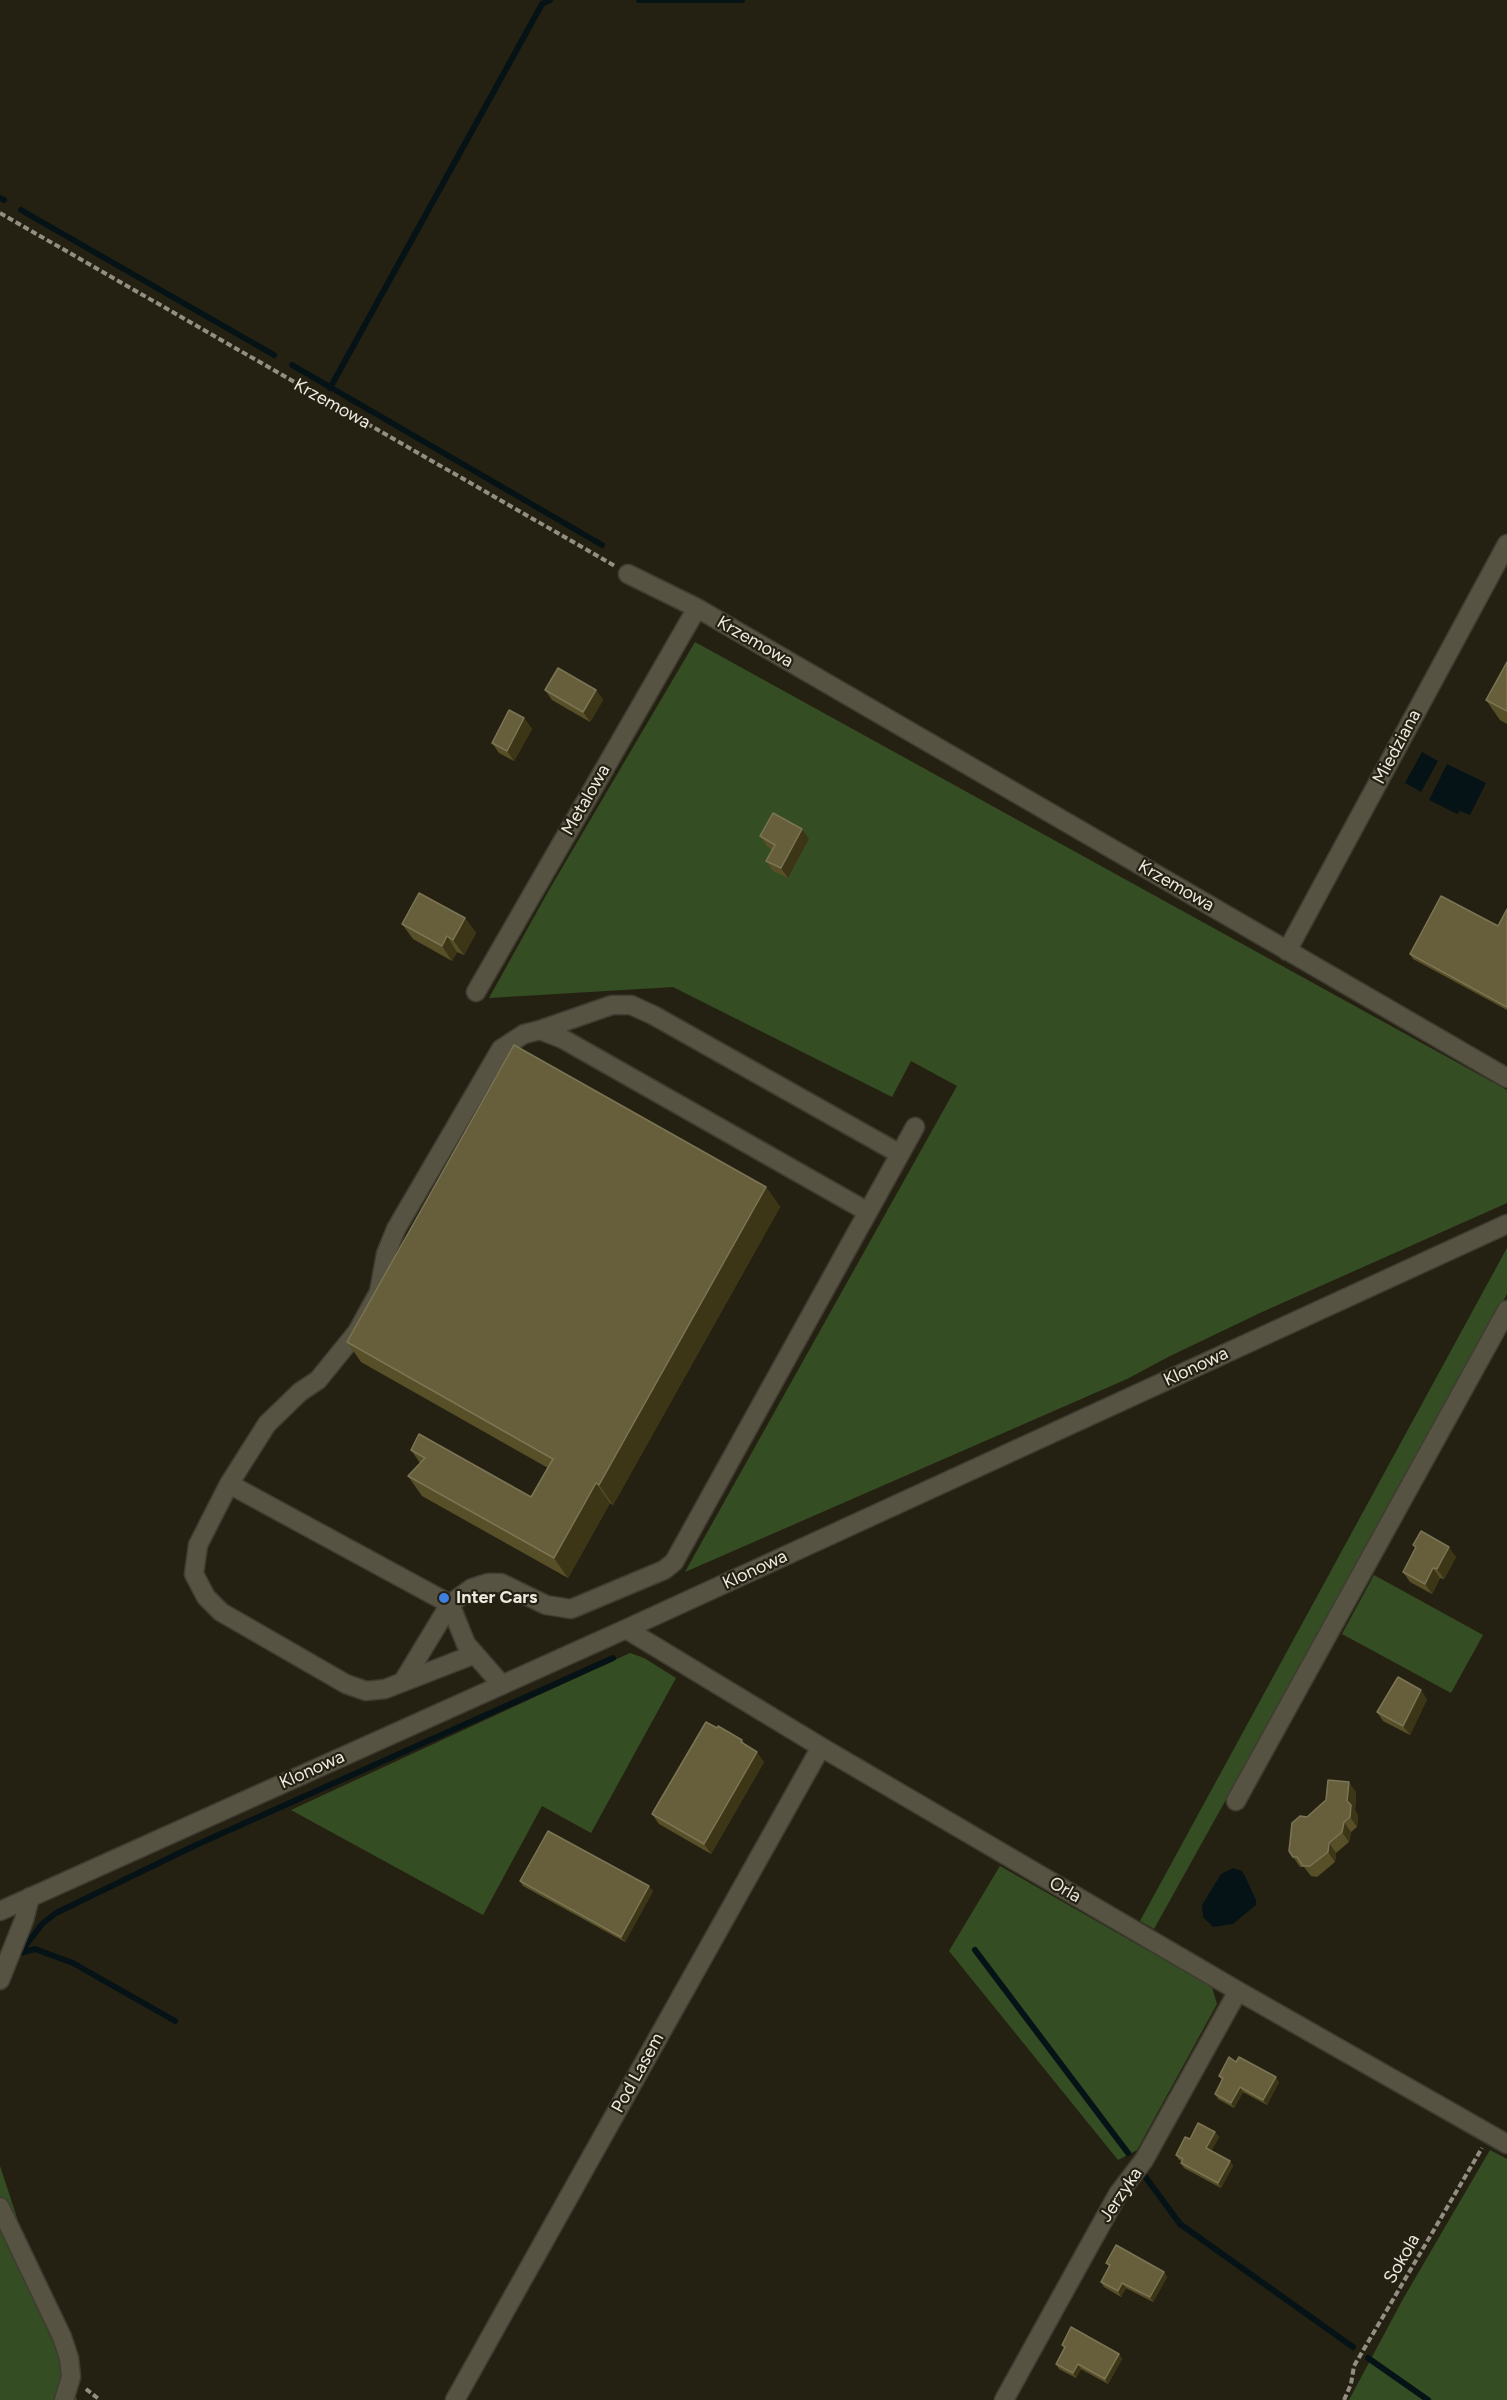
<!DOCTYPE html>
<style>
body{margin:0}
canvas{display:block;background:#252112}
</style>
<canvas width="1507" height="2400"></canvas>
<script>
const ctx = document.querySelector('canvas').getContext('2d');
ctx.lineJoin = 'round';
function fill(path, color) {
  ctx.fillStyle = color;
  ctx.fill(path, 'evenodd');
}
function poly(rows) {
  const path = new Path2D();
  for (const r of rows) {
    path.moveTo(r[0], r[1]);
    for (let i = 2; i < r.length; i += 2) path.lineTo(r[i], r[i + 1]);
  }
  return path;
}
function stroke(path, color, width, dash) {
  ctx.strokeStyle = color;
  ctx.lineWidth = width;
  ctx.lineCap = dash ? 'butt' : 'round';
  ctx.setLineDash(dash || []);
  ctx.stroke(path);
}
function write(font, color, halo, rows, align = 'center') {
  ctx.font = font + ' Figtree,sans-serif';
  ctx.lineWidth = 4.5;
  ctx.setLineDash([]);
  ctx.textBaseline = 'middle';
  ctx.strokeStyle = halo;
  ctx.fillStyle = color;
  for (const [text, x, y, turn = 0] of rows) {
    ctx.save();
    ctx.translate(x, y);
    ctx.rotate((+turn || 0) * Math.PI / 180);
    ctx.textAlign = isNaN(turn) ? turn : align;
    if (halo) ctx.strokeText(text, 0, 0);
    ctx.fillText(text, 0, 0);
    ctx.restore();
  }
}
fill(poly([
 [695,642,1507,1090,1507,1203,1262,1312,1168,1357,1127,1379,685,1572,957,1086,911,1061,892,1097,673,987,489,998,549,890],
 [1507,1248,1507,1294,1154,1929,1140,1921],
 [1374,1575,1483,1635,1451,1693,1342,1634],
 [630,1653,644,1658,676,1678,591,1833,542,1806,483,1915,291,1810],
 [1000,1866,1212,1987,1217,2004,1137,2150,1118,2160,949,1951],
 [1490,2150,1507,2159,1507,2400,1349,2400,1403,2299],
 [0,2166,77,2400,0,2400]
]), '#354d23');
fill(poly([
 [1422,752,1438,761,1421,792,1405,783],
 [1447,764,1486,783,1470,815,1460,811,1457,814,1429,800],
 [1233,1868,1242,1871,1245,1876,1256,1900,1256,1905,1233,1924,1213,1927,1203,1917,1202,1905,1221,1874]
]), '#061316');
stroke(poly([
 [639,0,742,0],
 [0,198,4,200],
 [21,210,274,355],
 [292,365,602,545],
 [330,388,542,4,550,0],
 [975,1950,1128,2153],
 [175,2021,73,1963,35,1949,20,1953,42,1924,56,1913,196,1845,613,1658],
 [1144,2175,1180,2224,1353,2347],
 [1368,2358,1428,2400]
]), '#061316', 6);
const minor = poly([
 [628,574,697,608,1507,1078],
 [1287,951,1507,544],
 [476,992,697,608],
 [540,1030,612,1005,631,1005,653,1015,900,1154],
 [229,1484,450,1604,404,1680],
 [626,1629,821,1747,1238,1991,1507,2144],
 [475,1654,385,1689,366,1691,346,1684,221,1612,206,1597,194,1574,198,1545,229,1484,267,1424,300,1392,318,1380,357,1332,379,1292,386,1254,396,1229,501,1049,524,1034,540,1030,563,1039,868,1212],
 [502,1685,466,1644,450,1604,472,1588,488,1583,501,1583,546,1605,571,1609,664,1570,674,1562,915,1127],
 [1236,1801,1507,1310],
 [0,1911,626,1629,1507,1224],
 [0,1980,24,1920,30,1897],
 [0,2207,62,2337,69,2358,71,2377,64,2400],
 [455,2400,821,1747],
 [1004,2400,1118,2194,1144,2160,1238,1991]
]);
stroke(minor, '#3f3c32', 21);
stroke(poly([
 [0,213,615,566],
 [86,2389,100,2400],
 [1344,2400,1351,2384,1354,2366,1482,2148]
]), '#928f82', 4, [6, 3]);
stroke(minor, '#565342', 18);
fill(poly([
 [1507,662,1507,724,1500,720,1486,700],
 [545,690,596,690,603,700,590,722,552,700],
 [524,718,532,729,514,761,499,753,492,743],
 [760,836,809,839,788,878,773,871,766,861,772,850,767,846],
 [1507,909,1507,1010,1413,959,1410,954,1498,926],
 [465,918,476,933,464,955,457,952,452,961,413,939,402,924],
 [766,1187,780,1207,613,1505,610,1503,568,1578,422,1496,408,1476,420,1463,411,1450,531,1497,548,1468,361,1362,347,1342],
 [1413,1545,1456,1557,1444,1579,1440,1578,1432,1594,1410,1582,1403,1572,1416,1549],
 [1427,1699,1410,1735,1383,1721,1377,1712],
 [717,1728,742,1740,746,1746,764,1762,711,1854,659,1824,652,1814],
 [1356,1792,1355,1810,1358,1815,1357,1827,1351,1832,1349,1842,1336,1853,1335,1862,1317,1877,1311,1876,1304,1867,1300,1867,1289,1851,1307,1817],
 [520,1881,653,1891,625,1942,523,1886],
 [1236,2062,1279,2082,1267,2105,1243,2092,1234,2108,1218,2099,1215,2094,1222,2080,1219,2076],
 [1215,2132,1219,2137,1211,2151,1230,2161,1233,2166,1221,2188,1184,2168,1181,2163,1182,2161,1179,2160,1176,2155,1190,2139],
 [1106,2263,1164,2272,1167,2277,1153,2302,1126,2288,1121,2297,1104,2287,1101,2282,1109,2266],
 [1062,2345,1119,2354,1122,2359,1108,2384,1081,2369,1076,2378,1059,2369,1056,2364,1064,2348]
]), '#574f27');
fill(poly([
 [596,690,603,700,590,722,583,712],
 [524,718,532,729,514,761,507,751],
 [802,829,809,839,788,878,781,868],
 [465,918,476,933,464,955,453,940],
 [447,936,457,952,452,961,442,946],
 [766,1187,780,1207,613,1505,599,1485],
 [596,1483,610,1503,568,1578,554,1558],
 [1449,1547,1456,1557,1444,1579,1437,1569],
 [1433,1568,1440,1578,1432,1594,1425,1584],
 [1421,1690,1427,1699,1410,1735,1403,1726],
 [757,1752,764,1762,711,1854,704,1844],
 [1349,1782,1356,1792,1355,1810,1358,1815,1357,1827,1350,1817,1347,1801],
 [1344,1822,1351,1832,1349,1842,1342,1832],
 [1329,1843,1336,1853,1335,1862,1328,1852],
 [649,1886,653,1891,625,1942,621,1937],
 [1276,2077,1279,2082,1267,2105,1263,2100],
 [1240,2087,1243,2092,1234,2108,1231,2103],
 [1215,2132,1219,2137,1210,2153,1206,2148],
 [1230,2161,1233,2166,1221,2188,1218,2183],
 [1164,2272,1167,2277,1153,2302,1150,2297],
 [1122,2283,1126,2288,1121,2297,1118,2291],
 [1119,2354,1122,2359,1108,2384,1105,2379],
 [1078,2364,1081,2369,1076,2378,1073,2373]
]), '#3c3516');
const building = poly([
 [1507,662,1507,711,1486,700,1507,662],
 [558,668,596,690,583,712,545,690,558,668],
 [509,710,524,718,507,751,492,743,509,710],
 [773,813,802,829,781,868,766,861,775,845,760,836,773,813],
 [419,893,465,918,453,940,447,936,442,946,402,924,419,893],
 [1441,896,1498,926,1507,909,1507,1007,1410,954,1441,896],
 [514,1045,766,1187,599,1485,596,1483,554,1558,408,1476,425,1458,411,1450,419,1434,531,1497,553,1459,347,1342,514,1045],
 [1421,1531,1449,1547,1437,1569,1433,1568,1425,1584,1403,1572,1416,1547,1413,1545,1421,1531],
 [1398,1677,1421,1690,1403,1726,1377,1712,1398,1677],
 [706,1722,717,1728,718,1726,742,1740,741,1742,757,1752,704,1844,652,1814,706,1722],
 [1328,1780,1349,1782,1347,1801,1351,1805,1350,1817,1344,1822,1342,1832,1329,1843,1328,1852,1310,1866,1303,1866,1297,1857,1293,1857,1289,1851,1292,1823,1300,1816,1307,1817,1326,1800,1328,1780],
 [548,1831,649,1886,621,1937,520,1881,548,1831],
 [1229,2057,1236,2062,1239,2057,1276,2077,1263,2100,1240,2087,1231,2103,1215,2094,1223,2078,1219,2076,1229,2057],
 [1198,2123,1215,2132,1206,2148,1230,2161,1218,2183,1181,2163,1183,2159,1176,2155,1185,2137,1190,2139,1198,2123],
 [1116,2245,1164,2272,1150,2297,1122,2283,1118,2291,1101,2282,1110,2265,1106,2263,1116,2245],
 [1071,2327,1119,2354,1105,2379,1078,2364,1073,2373,1056,2364,1065,2347,1062,2345,1071,2327]
]);
fill(building, '#675f3b');
stroke(building, '#7c7555', 1.5);
for (const [x, y, r, color] of [
 [444,1598,6,"#3f7fe0"]
]) {
  const dot = new Path2D();
  dot.arc(x, y, r, 0, 2 * Math.PI);
  ctx.fillStyle = color;
  ctx.fill(dot);
  stroke(dot, '#252112', 2);
}
write('18px', '#eceae0', '#252112', [
 ["Krzemowa",332,404,29],
 ["Krzemowa",755,642,30],
 ["Miedziana",1397,747,-62],
 ["Metalowa",586,800,-60],
 ["Krzemowa",1176,886,30],
 ["Klonowa",1196,1367,-25],
 ["Klonowa",755,1570,-25],
 ["Klonowa",312,1770,-24],
 ["Orla",1065,1890,30],
 ["Pod Lasem",638,2073,-61],
 ["Jerzyka",1121,2195,-56],
 ["Sokola",1402,2259,-60]
]);
write('bold 18px', '#eceae0', '#252112', [
 ["Inter Cars",456,1598]
], 'left');
</script>
